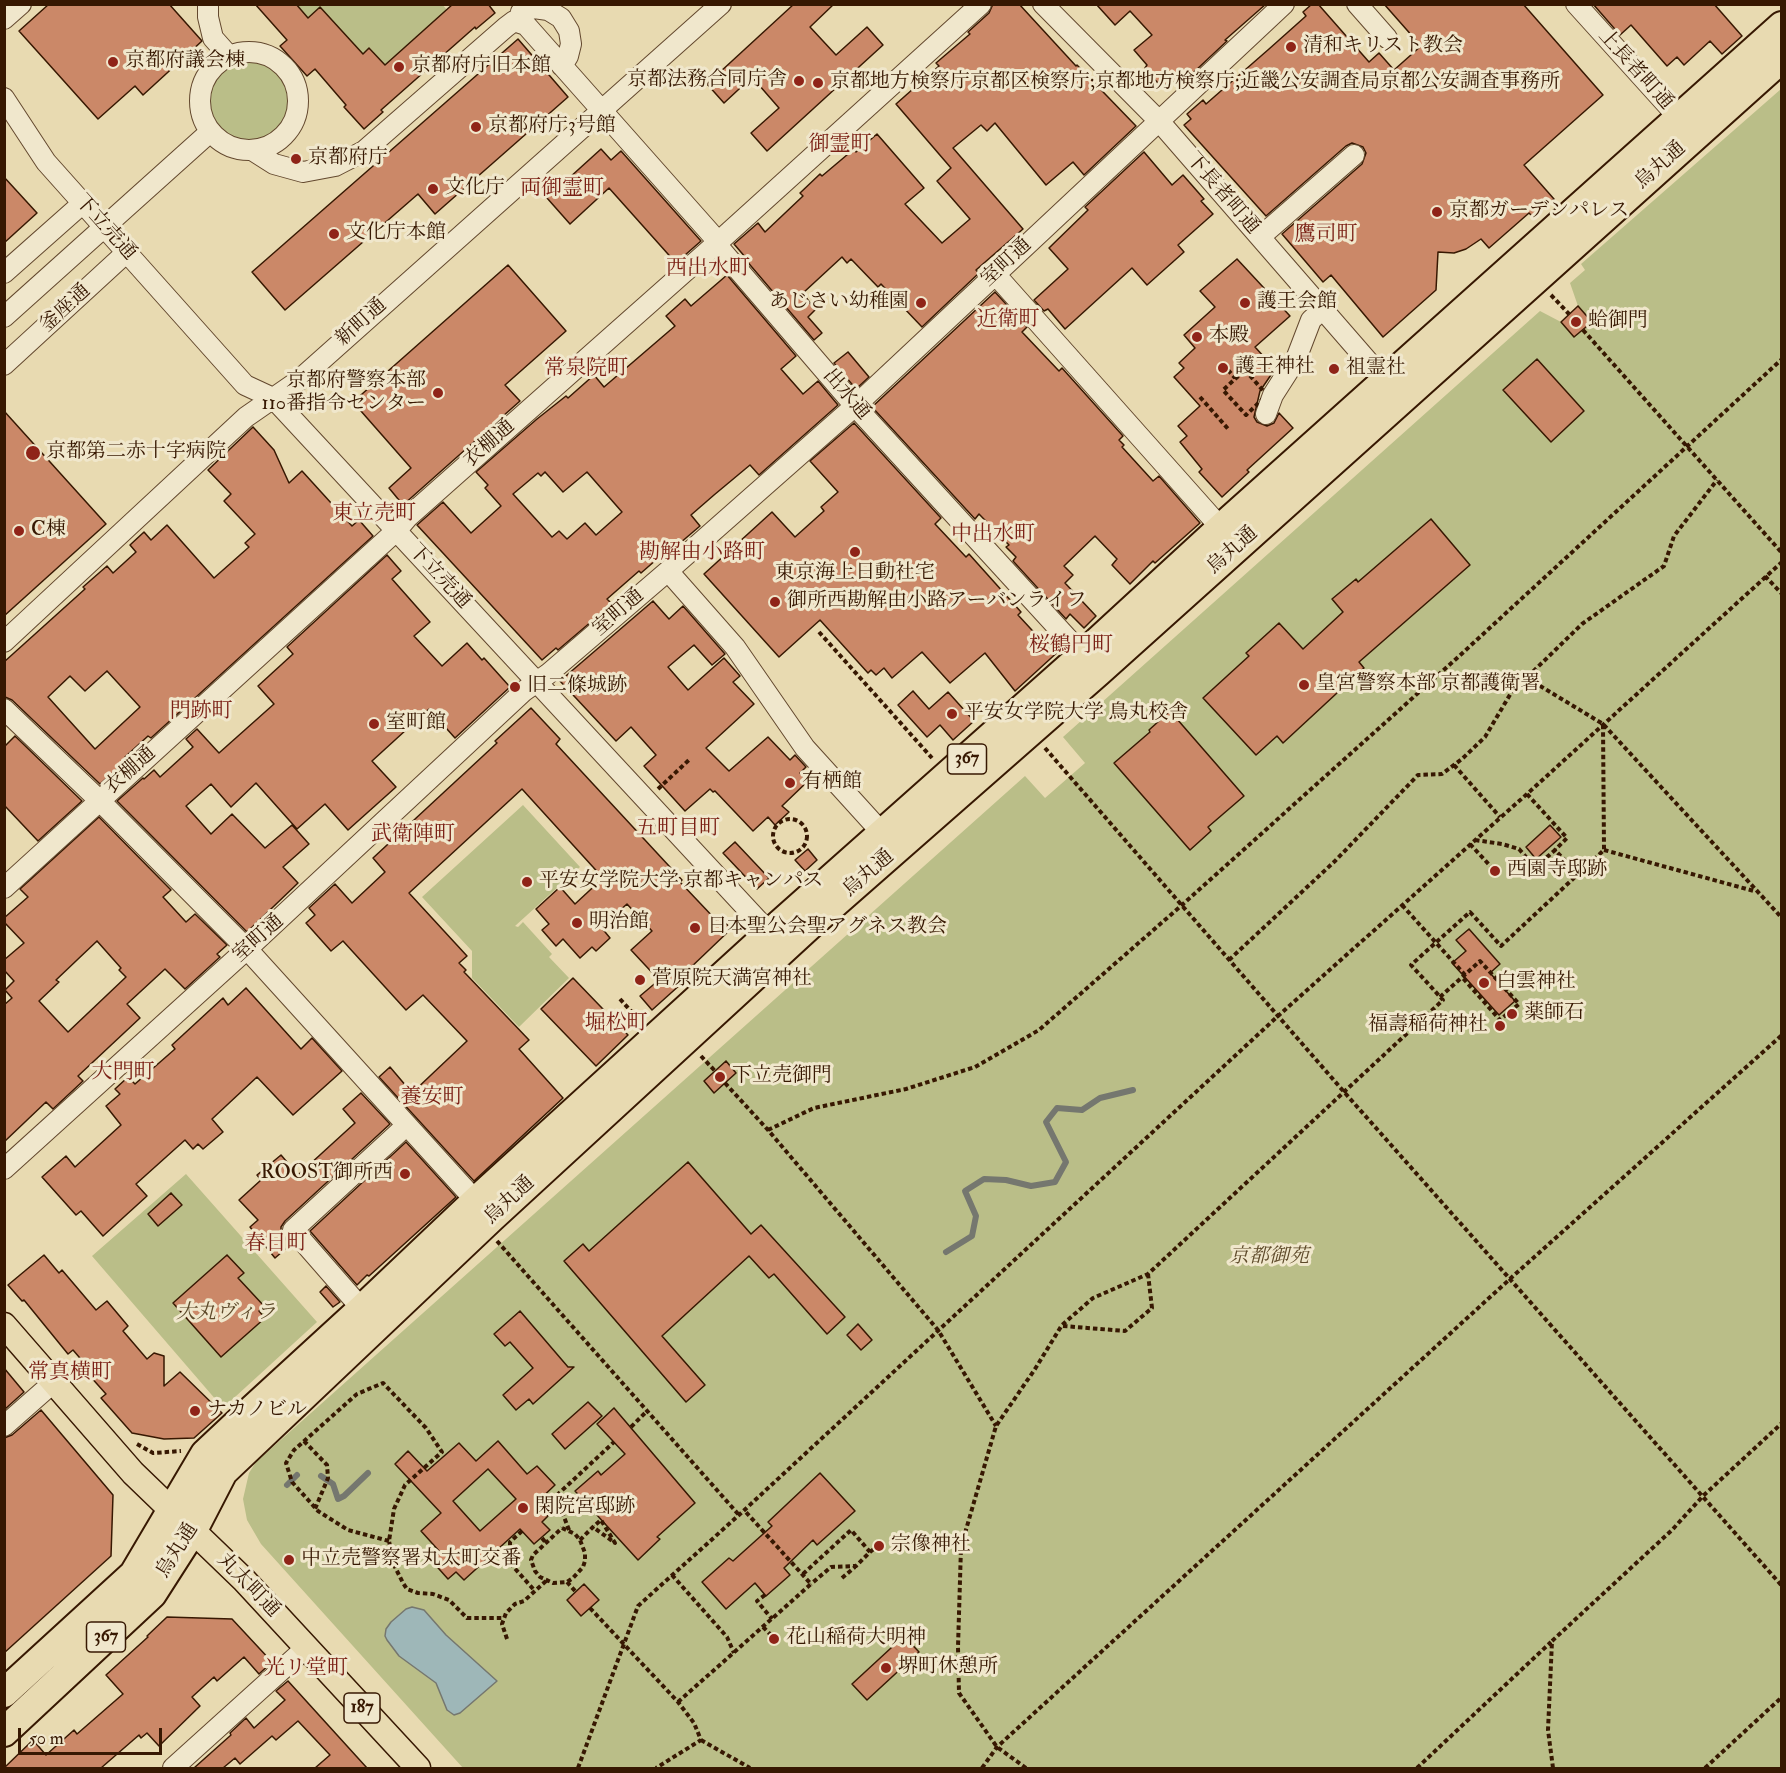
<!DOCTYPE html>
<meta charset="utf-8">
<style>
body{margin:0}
#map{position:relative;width:1786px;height:1773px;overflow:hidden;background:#e8dab1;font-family:"IM FELL Double Pica",serif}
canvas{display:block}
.frame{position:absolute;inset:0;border:6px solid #371802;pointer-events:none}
.scale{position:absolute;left:18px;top:1728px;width:144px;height:27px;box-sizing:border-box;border:3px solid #371802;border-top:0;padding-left:8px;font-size:18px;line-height:21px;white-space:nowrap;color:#371802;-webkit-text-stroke:4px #f0e7cc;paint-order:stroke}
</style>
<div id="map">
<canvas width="1786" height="1773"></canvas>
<div class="frame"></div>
<div class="scale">50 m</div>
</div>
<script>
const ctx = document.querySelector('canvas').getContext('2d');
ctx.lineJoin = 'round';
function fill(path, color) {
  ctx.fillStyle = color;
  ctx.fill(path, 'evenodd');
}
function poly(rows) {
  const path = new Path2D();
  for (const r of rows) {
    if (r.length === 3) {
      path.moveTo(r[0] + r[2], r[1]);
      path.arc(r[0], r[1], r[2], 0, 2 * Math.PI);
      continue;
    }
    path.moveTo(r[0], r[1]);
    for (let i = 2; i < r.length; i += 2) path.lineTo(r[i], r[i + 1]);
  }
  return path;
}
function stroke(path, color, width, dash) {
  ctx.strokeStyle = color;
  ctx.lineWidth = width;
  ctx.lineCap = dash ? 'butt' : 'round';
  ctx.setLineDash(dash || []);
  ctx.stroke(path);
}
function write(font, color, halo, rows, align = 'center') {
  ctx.font = font + ' "IM FELL Double Pica","Noto Serif JP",serif';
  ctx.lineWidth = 6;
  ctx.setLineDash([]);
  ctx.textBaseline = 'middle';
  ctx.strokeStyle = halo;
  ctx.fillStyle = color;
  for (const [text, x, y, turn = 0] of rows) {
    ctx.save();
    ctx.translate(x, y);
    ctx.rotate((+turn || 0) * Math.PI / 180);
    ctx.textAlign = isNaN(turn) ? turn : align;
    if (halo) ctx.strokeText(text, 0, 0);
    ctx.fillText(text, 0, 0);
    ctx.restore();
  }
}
fill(poly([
 [442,4,447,10,385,65,370,48,360,56,348,38,320,7,308,18,296,5],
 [249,101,39],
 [1781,89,1781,1768,463,1768,261,1544,247,1520,243,1499,249,1473,256,1462,1025,776,1045,798,1085,763,1063,737,1540,311,1561,322,1578,306,1570,283,1585,270,1581,264],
 [523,805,580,867,515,926,518,927,523,922,552,954,549,957,569,978,519,1027,472,978,472,951,422,897],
 [186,1174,317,1322,223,1408,92,1256]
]), '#babe88');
const water = poly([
 [412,1607,424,1610,446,1635,497,1681,460,1713,454,1715,447,1710,436,1683,399,1656,387,1640,385,1636,386,1629,391,1622,406,1609,412,1607]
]);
fill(water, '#9eb7b8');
stroke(water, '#75776f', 1.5);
stroke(poly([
 [946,1252,972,1236,976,1216,965,1191,984,1179,1006,1180,1031,1186,1055,1182,1066,1162,1046,1122,1057,1108,1082,1110,1100,1098,1133,1090],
 [321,1476,333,1484,338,1499,344,1496,368,1473],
 [287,1485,297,1475]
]), '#75776f', 6);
const building = poly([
 [49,4,169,4,202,41,143,95,135,86,98,119,19,31,49,4],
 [255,4,296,4,308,18,320,7,363,54,369,48,385,65,453,4,488,4,495,13,476,29,475,27,381,110,383,112,364,129,344,107,346,105,315,69,307,76,280,46,287,40,255,4],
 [794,4,834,4,810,27,836,55,867,27,883,45,767,151,751,133,779,108,752,77,724,103,707,84,794,4],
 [993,4,1019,4,1076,66,1077,65,1136,126,1084,175,1073,162,1046,185,995,123,987,131,981,125,953,148,1023,229,976,270,979,273,922,327,881,284,878,287,851,259,847,263,842,257,803,293,815,310,808,317,822,333,814,340,745,259,746,258,734,244,758,223,765,232,803,196,800,193,820,174,822,176,854,149,856,152,877,134,924,188,905,204,942,243,970,219,937,181,951,168,896,104,939,66,936,63,970,34,968,32,989,13,993,4],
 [1096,4,1266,4,1225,40,1227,41,1178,87,1171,80,1162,88,1145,68,1147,65,1134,50,1152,35,1130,11,1115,25,1096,4],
 [1312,4,1318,4,1369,62,1379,53,1394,70,1421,46,1384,4,1523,4,1603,95,1524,165,1554,199,1533,217,1529,213,1489,248,1481,239,1466,249,1454,253,1438,252,1436,290,1383,337,1331,275,1323,282,1282,234,1362,164,1366,153,1363,147,1352,143,1346,146,1266,216,1184,125,1191,119,1187,114,1203,100,1206,104,1269,49,1306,16,1303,12,1312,4],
 [1593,4,1714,4,1742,36,1722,54,1710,41,1684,65,1677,57,1667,66,1631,25,1620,35,1593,4],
 [518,39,568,97,435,214,418,194,285,310,252,272,518,39],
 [601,149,611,160,621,151,701,241,676,263,609,188,570,224,547,198,601,149],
 [1144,152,1172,185,1183,175,1204,199,1201,201,1213,214,1178,245,1184,252,1147,285,1132,268,1065,329,1048,309,1044,311,1034,300,1068,269,1049,248,1088,210,1085,207,1144,152],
 [4,177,37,213,4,243,4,177],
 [1237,259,1290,316,1255,347,1275,369,1260,391,1254,417,1257,422,1267,426,1274,423,1279,413,1293,428,1247,470,1249,472,1222,497,1199,472,1202,469,1180,442,1187,436,1178,426,1200,406,1174,377,1184,368,1179,363,1195,348,1184,335,1215,307,1200,291,1237,259],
 [508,265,566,331,505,385,520,401,403,505,389,488,411,468,353,402,508,265],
 [727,275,796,356,781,369,803,394,818,381,838,405,759,475,750,465,714,495,691,515,700,526,666,555,664,553,641,573,639,571,607,599,612,604,558,650,556,648,542,660,417,525,443,502,471,533,501,506,485,488,488,485,476,472,537,419,566,396,568,398,594,375,604,387,675,326,666,316,685,299,691,306,727,275],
 [545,472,563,492,587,472,622,512,596,535,585,523,567,539,559,531,552,537,513,494,538,473,541,476,545,472],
 [995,292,1027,327,1022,332,1059,371,1062,368,1123,436,1119,440,1124,445,1122,447,1153,481,1159,476,1200,523,1155,563,1153,561,1130,584,1112,565,1117,559,1095,536,1064,566,1073,575,1065,583,1096,616,1084,628,1070,614,1066,619,1013,561,1016,557,1006,547,1009,545,979,514,975,519,872,407,995,292],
 [1578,306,1592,322,1574,337,1561,322,1578,306],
 [848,352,869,377,856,389,834,363,848,352],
 [1537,359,1584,411,1551,442,1503,390,1537,359],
 [4,411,106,524,4,616,4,411],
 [854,423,941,518,935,524,966,557,969,554,1021,612,1018,615,1042,641,1048,635,1061,649,1015,691,985,653,950,683,922,652,892,678,884,668,876,675,871,670,868,673,820,620,779,657,704,574,772,512,795,537,824,511,821,507,838,492,810,461,854,423],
 [253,427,274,450,289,483,302,471,352,526,359,520,373,536,151,738,148,736,125,757,127,760,100,784,12,700,5,697,4,662,85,589,83,587,107,566,113,573,136,552,130,545,144,532,151,540,167,525,214,578,249,547,245,543,255,534,224,501,231,494,208,470,253,427],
 [107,671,140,707,95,749,48,697,70,676,85,691,107,671],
 [1431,519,1470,565,1359,662,1364,668,1283,743,1277,736,1256,755,1203,698,1249,656,1246,653,1279,623,1303,649,1343,612,1332,599,1356,579,1358,582,1431,519],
 [387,555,401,571,392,579,430,622,414,636,442,666,467,643,482,660,484,658,510,687,455,738,429,709,372,761,396,787,348,830,325,804,297,829,256,783,231,807,211,784,186,806,211,834,232,814,265,848,292,825,309,844,283,867,298,883,247,932,117,801,143,778,144,779,154,770,160,777,193,747,186,739,197,729,219,753,274,704,258,686,293,654,287,647,387,555],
 [653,601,669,619,683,606,725,654,712,665,694,645,668,667,688,690,724,658,740,676,733,682,754,704,706,748,729,771,768,737,790,760,795,755,806,767,800,773,808,781,782,806,789,812,775,825,768,817,753,831,715,791,713,792,710,789,685,811,644,766,656,755,631,727,616,741,560,681,653,601],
 [913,691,929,709,948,692,974,721,953,740,940,725,927,737,898,705,913,691],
 [531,708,560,739,556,744,682,880,680,882,716,920,720,917,731,929,687,971,691,975,652,1010,640,996,659,980,631,950,652,931,627,904,601,927,610,938,596,951,592,947,580,958,563,939,556,946,542,930,549,924,536,909,560,887,575,904,603,878,522,789,409,893,467,956,459,963,466,970,464,972,529,1040,519,1049,563,1098,474,1181,379,1077,390,1067,412,1093,467,1041,423,995,406,1010,343,941,331,951,306,923,315,915,309,908,335,884,352,903,385,872,373,858,497,743,495,741,531,708],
 [1170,711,1244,796,1208,827,1211,831,1190,850,1114,763,1150,732,1149,730,1170,711],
 [15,736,82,801,38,841,4,805,4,747,15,736],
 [99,817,171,890,163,897,186,922,195,914,227,945,217,954,220,957,185,989,165,969,127,1004,140,1018,78,1076,83,1081,53,1109,46,1102,4,1142,4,1005,12,998,5,990,14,981,4,970,4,960,24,943,4,922,4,918,28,897,20,889,99,817],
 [97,941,121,968,119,970,126,977,68,1032,39,1001,59,982,56,980,97,941],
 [1550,825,1561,837,1536,859,1526,847,1550,825],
 [735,842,769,878,757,889,723,853,735,842],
 [808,849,817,860,805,871,795,860,808,849],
 [1469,929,1500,964,1490,973,1515,1001,1499,1015,1452,963,1466,951,1456,940,1469,929],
 [573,978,628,1035,596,1066,541,1009,573,978],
 [246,988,301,1049,312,1038,342,1071,293,1115,257,1077,212,1119,223,1132,203,1149,198,1144,193,1149,185,1140,136,1184,147,1196,103,1236,81,1211,76,1215,42,1177,66,1156,75,1167,121,1125,106,1106,120,1094,115,1089,128,1077,135,1084,175,1049,172,1045,223,998,228,1005,246,988],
 [726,1061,736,1073,714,1093,704,1081,726,1061],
 [361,1093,390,1124,285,1221,281,1227,281,1233,290,1245,275,1258,250,1227,258,1220,239,1200,261,1180,257,1175,281,1155,298,1175,355,1123,343,1109,361,1093],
 [406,1142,456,1197,369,1276,367,1275,357,1285,310,1231,406,1142],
 [688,1162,751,1234,761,1225,845,1317,827,1334,774,1274,769,1278,749,1256,662,1336,705,1385,686,1402,564,1261,583,1244,589,1251,688,1162],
 [171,1193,182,1205,158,1226,148,1214,171,1193],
 [44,1255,59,1273,62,1270,96,1310,107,1301,128,1326,123,1331,147,1359,154,1353,164,1356,164,1386,180,1372,222,1413,194,1438,164,1439,132,1433,101,1398,106,1394,89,1375,92,1372,73,1350,68,1354,24,1300,22,1301,8,1285,44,1255],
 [227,1255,244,1273,238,1278,264,1306,259,1311,265,1318,221,1357,173,1303,227,1255],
 [326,1286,340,1302,333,1307,320,1292,326,1286],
 [520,1311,568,1367,574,1367,533,1404,529,1399,516,1410,503,1395,533,1368,510,1342,505,1346,494,1334,520,1311],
 [858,1324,872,1340,861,1350,847,1335,858,1324],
 [4,1368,24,1392,4,1410,4,1368],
 [588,1402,602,1416,565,1449,552,1434,588,1402],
 [614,1408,695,1503,657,1537,660,1539,638,1560,575,1491,598,1471,601,1475,625,1454,597,1424,614,1408],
 [41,1410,113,1495,111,1556,4,1653,4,1438,12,1435,41,1410],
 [498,1441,527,1474,537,1466,555,1485,536,1503,548,1516,542,1522,550,1530,534,1544,520,1529,464,1580,456,1572,448,1579,431,1560,440,1552,421,1531,441,1513,395,1464,408,1451,427,1471,459,1443,476,1461,498,1441],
 [488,1469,516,1499,480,1531,453,1501,488,1469],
 [820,1473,855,1511,817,1545,813,1540,784,1568,790,1575,766,1596,755,1583,726,1609,702,1582,729,1558,733,1561,772,1526,768,1522,820,1473],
 [584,1584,599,1600,581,1616,567,1600,584,1584],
 [167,1617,232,1619,272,1662,259,1674,244,1657,217,1681,214,1677,192,1697,200,1706,159,1746,147,1733,141,1738,139,1735,101,1768,4,1768,33,1740,46,1755,74,1730,77,1734,123,1694,106,1675,148,1637,147,1636,167,1617],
 [904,1636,919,1652,867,1700,852,1684,904,1636],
 [288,1681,367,1768,315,1768,330,1755,298,1721,276,1740,272,1736,240,1764,235,1758,223,1768,194,1768,231,1735,230,1733,246,1718,254,1728,285,1700,276,1691,288,1681]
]);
fill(building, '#cb8868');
stroke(building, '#371802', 1.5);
const minor = poly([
 [208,4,208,17,213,38,229,56],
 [1043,4,1159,121,1392,389],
 [1357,4,1387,38],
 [1576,4,1687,127],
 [521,12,534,8,548,10,561,18,569,31,571,44,568,56,562,66],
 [4,19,21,4],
 [249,101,49],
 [4,98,46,162,245,385,273,398,778,942],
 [252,150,274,164,303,172,335,166,364,151,506,27,514,21,526,25,713,236,716,244,855,406,1091,664],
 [1260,237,1354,155],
 [4,273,83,203],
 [995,274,1221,528],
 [4,317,210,132],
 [4,365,127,252],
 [1266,414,1273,395,1296,359,1311,320,1323,309],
 [668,571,735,647,805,748,883,834],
 [4,642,246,417,298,381,721,4],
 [4,709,99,800,247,949,484,1210],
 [4,888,396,531,408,517,716,244,981,4],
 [4,1169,247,949,524,691,548,674,668,571,855,406,1284,4],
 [362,1309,293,1230,407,1125],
 [4,1426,54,1382],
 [173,1768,307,1647]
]);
const major = poly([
 [4,1325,133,1473,244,1580,418,1768]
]);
const highway = poly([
 [4,1693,134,1574,205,1454,253,1409,362,1309,476,1201,770,933,1083,655,1221,528,1782,26],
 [4,1732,152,1594,193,1530,223,1472,491,1218,812,923,1098,672,1782,58]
]);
stroke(minor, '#63482e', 22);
stroke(major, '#371802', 27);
stroke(highway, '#371802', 32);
stroke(poly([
 [1551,295,1569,314],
 [1583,330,1782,553],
 [1228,370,1235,378],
 [1245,370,1267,395,1246,415,1223,390,1245,370],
 [1200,397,1229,430],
 [1765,576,1782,594],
 [819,632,932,758],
 [1527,678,1603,724,1782,918],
 [1045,748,1345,1093,1782,1586],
 [1454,765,1500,817],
 [658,789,690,759],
 [1527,794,1567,838,1554,851],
 [790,836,17],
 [1475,840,1502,844,1519,849,1532,864,1538,865,1555,850,1578,874],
 [1470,844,1495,871],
 [1604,850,1754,891],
 [1402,905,1465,975],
 [1229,960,1335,861,1418,775,1442,774,1462,759,1485,737,1511,693,1582,624,1664,566,1674,536,1717,480],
 [1440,997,1480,961,1519,1004,1500,1020,1462,977],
 [620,999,640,1021],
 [701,1056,715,1071],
 [725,1083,768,1130,938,1330,996,1426],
 [768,1130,814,1108,906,1089,975,1067,1039,1030,1182,905,1456,659,1782,359],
 [497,1241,739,1515],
 [1063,1326,1125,1331,1152,1308,1148,1274],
 [631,1427,647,1411],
 [304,1441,327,1465,328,1478,315,1509],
 [137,1444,153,1453,181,1451],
 [562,1528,575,1534,580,1540,585,1553,585,1561,583,1567,573,1578,567,1582,553,1583,540,1577,535,1571,531,1560,533,1555,562,1528],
 [569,1530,556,1496,614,1442],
 [522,1531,510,1542,510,1563,535,1591],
 [542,1538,546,1543],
 [580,1540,593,1527,601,1520,615,1543,593,1527],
 [389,1541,348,1530,318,1511,292,1482,286,1463,294,1450,357,1394,383,1383,426,1428,442,1452,405,1485,394,1509,389,1541,394,1565,403,1583,407,1589,418,1593,433,1594,449,1600,467,1618,503,1618],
 [870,1552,875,1548],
 [803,1574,851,1530,870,1552,856,1566,831,1567,811,1584],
 [672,1575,727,1637,734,1653],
 [842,1578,855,1567],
 [567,1582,576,1592],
 [765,1595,757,1601,772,1619],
 [590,1608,678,1702,694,1723,701,1740,656,1768],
 [763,1627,771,1635],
 [507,1639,502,1624,506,1613,515,1604,524,1601,546,1581],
 [678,1702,811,1584,744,1510],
 [701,1740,750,1768],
 [578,1768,638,1606,739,1515,1278,1016,1527,794,1782,562],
 [982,1768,997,1747,1511,1278,1782,1035],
 [1026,1768,997,1747,959,1693,958,1647,961,1547,996,1426,1035,1369,1062,1325,1093,1298,1148,1274,1443,1000,1411,965,1470,912,1501,946,1604,850,1603,724],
 [1417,1768,1551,1642],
 [1553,1768,1548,1730,1552,1641,1672,1530,1703,1496,1782,1423],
 [1705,1768,1782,1697]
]), '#371802', 4, [4.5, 3]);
stroke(minor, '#f0e7cc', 20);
stroke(major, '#e8dab1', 24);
stroke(highway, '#e8dab1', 28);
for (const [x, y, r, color] of [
 [1291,47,6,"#8f2418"],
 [113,62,6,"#8f2418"],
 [399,67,6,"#8f2418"],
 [799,81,6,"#8f2418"],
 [818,83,6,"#8f2418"],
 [476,127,6,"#8f2418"],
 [296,159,6,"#8f2418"],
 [433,189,6,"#8f2418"],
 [1437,212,6,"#8f2418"],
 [334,234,6,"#8f2418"],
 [921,303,6,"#8f2418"],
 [1245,303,6,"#8f2418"],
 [1576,322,6,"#8f2418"],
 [1197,337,6,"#8f2418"],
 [1223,368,6,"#8f2418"],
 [1334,369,6,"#8f2418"],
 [438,393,6,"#8f2418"],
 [33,453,8,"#8f2418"],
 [19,531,6,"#8f2418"],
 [855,552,6,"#8f2418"],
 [775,602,6,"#8f2418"],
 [1304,685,6,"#8f2418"],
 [515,687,6,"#8f2418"],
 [952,714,6,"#8f2418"],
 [374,724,6,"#8f2418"],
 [790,783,6,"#8f2418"],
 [1495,871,6,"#8f2418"],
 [527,882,6,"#8f2418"],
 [577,923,6,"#8f2418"],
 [695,928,6,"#8f2418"],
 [640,980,6,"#8f2418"],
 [1484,983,6,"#8f2418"],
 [1512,1014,6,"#8f2418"],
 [1500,1026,6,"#8f2418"],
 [720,1077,6,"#8f2418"],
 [405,1174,6,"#8f2418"],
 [195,1411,6,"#8f2418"],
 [523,1508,6,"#8f2418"],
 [879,1546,6,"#8f2418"],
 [289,1560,6,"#8f2418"],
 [774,1639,6,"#8f2418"],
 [886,1668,6,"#8f2418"]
]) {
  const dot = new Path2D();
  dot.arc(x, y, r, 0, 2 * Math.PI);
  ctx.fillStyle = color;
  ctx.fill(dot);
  stroke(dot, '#f0e7cc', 2);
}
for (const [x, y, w] of [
 [967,759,39],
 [106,1637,39],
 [362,1708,36]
]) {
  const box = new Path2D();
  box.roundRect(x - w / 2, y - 15, w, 30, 4.5);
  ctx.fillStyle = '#f0e7cc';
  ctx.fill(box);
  stroke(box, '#371802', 1.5);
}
write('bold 18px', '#371802', null, [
 ["367",967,759],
 ["367",106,1637],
 ["187",362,1708]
]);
write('20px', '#371802', '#f0e7cc', [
 ["清和キリスト教会",1303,47],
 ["京都府議会棟",125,62],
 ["京都府庁旧本館",411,67],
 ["京都法務合同庁舎",787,81,"right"],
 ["京都地方検察庁京都区検察庁;京都地方検察庁;近畿公安調査局京都公安調査事務所",830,83],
 ["京都府庁3号館",488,127],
 ["京都府庁",308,159],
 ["文化庁",445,189],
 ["京都ガーデンパレス",1449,212],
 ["文化庁本館",346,234],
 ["あじさい幼稚園",909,303,"right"],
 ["護王会館",1257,303],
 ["蛤御門",1588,322],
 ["本殿",1209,337],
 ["護王神社",1235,368],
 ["祖霊社",1346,369],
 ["京都府警察本部",426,382,"right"],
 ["110番指令センター",426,405,"right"],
 ["京都第二赤十字病院",46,453],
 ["C棟",31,531],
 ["東京海上日動社宅",855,574,"center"],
 ["御所西勘解由小路アーバンライフ",787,602],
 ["皇宮警察本部 京都護衛署",1316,685],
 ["旧二條城跡",527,687],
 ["平安女学院大学 鳥丸校舎",964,714],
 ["室町館",386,724],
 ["有栖館",802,783],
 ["西園寺邸跡",1507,871],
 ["平安女学院大学 京都キャンパス",539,882],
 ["明治館",589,923],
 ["日本聖公会聖アグネス教会",707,928],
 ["菅原院天満宮神社",652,980],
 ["白雲神社",1496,983],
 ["薬師石",1524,1014],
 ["福壽稲荷神社",1488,1026,"right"],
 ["下立売御門",732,1077],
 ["ROOST御所西",393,1174,"right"],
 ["ナカノビル",207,1411],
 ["閑院宮邸跡",535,1508],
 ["宗像神社",891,1546],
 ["中立売警察署丸太町交番",301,1560],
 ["花山稲荷大明神",786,1639],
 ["堺町休憩所",898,1668]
], 'left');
write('20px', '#371802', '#f0e7cc', [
 ["上長者町通",1635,70,48],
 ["烏丸通",1661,166,-42],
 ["下長者町通",1222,194,49],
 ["下立売通",105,228,48],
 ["室町通",1007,263,-43],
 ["釜座通",66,309,-43],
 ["新町通",362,323,-42],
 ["出水通",846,395,49],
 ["衣棚通",490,444,-42],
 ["烏丸通",1233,551,-42],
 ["下立売通",439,577,47],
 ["室町通",619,613,-41],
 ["衣棚通",131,771,-42],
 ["烏丸通",869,874,-41],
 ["室町通",259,939,-42],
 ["烏丸通",510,1201,-43],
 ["烏丸通",178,1551,-58],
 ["丸太町通",248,1586,46]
]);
write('italic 20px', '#5e4a2a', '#f0e7cc', [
 ["京都御苑",1269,1258],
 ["大丸ヴィラ",226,1314]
]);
write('21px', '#7a1f14', '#f0e7cc', [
 ["御霊町",840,145],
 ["両御霊町",562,189],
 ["鷹司町",1326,235],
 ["西出水町",708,269],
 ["近衛町",1008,320],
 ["常泉院町",586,369],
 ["東立売町",374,514],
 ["中出水町",993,535],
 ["勘解由小路町",702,553],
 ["桜鶴円町",1071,646],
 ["門跡町",201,712],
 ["五町目町",678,829],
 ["武衛陣町",413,835],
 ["堀松町",616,1024],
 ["大門町",123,1073],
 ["養安町",432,1098],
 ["春日町",276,1244],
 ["常真横町",70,1373],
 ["光リ堂町",306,1669]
]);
</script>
